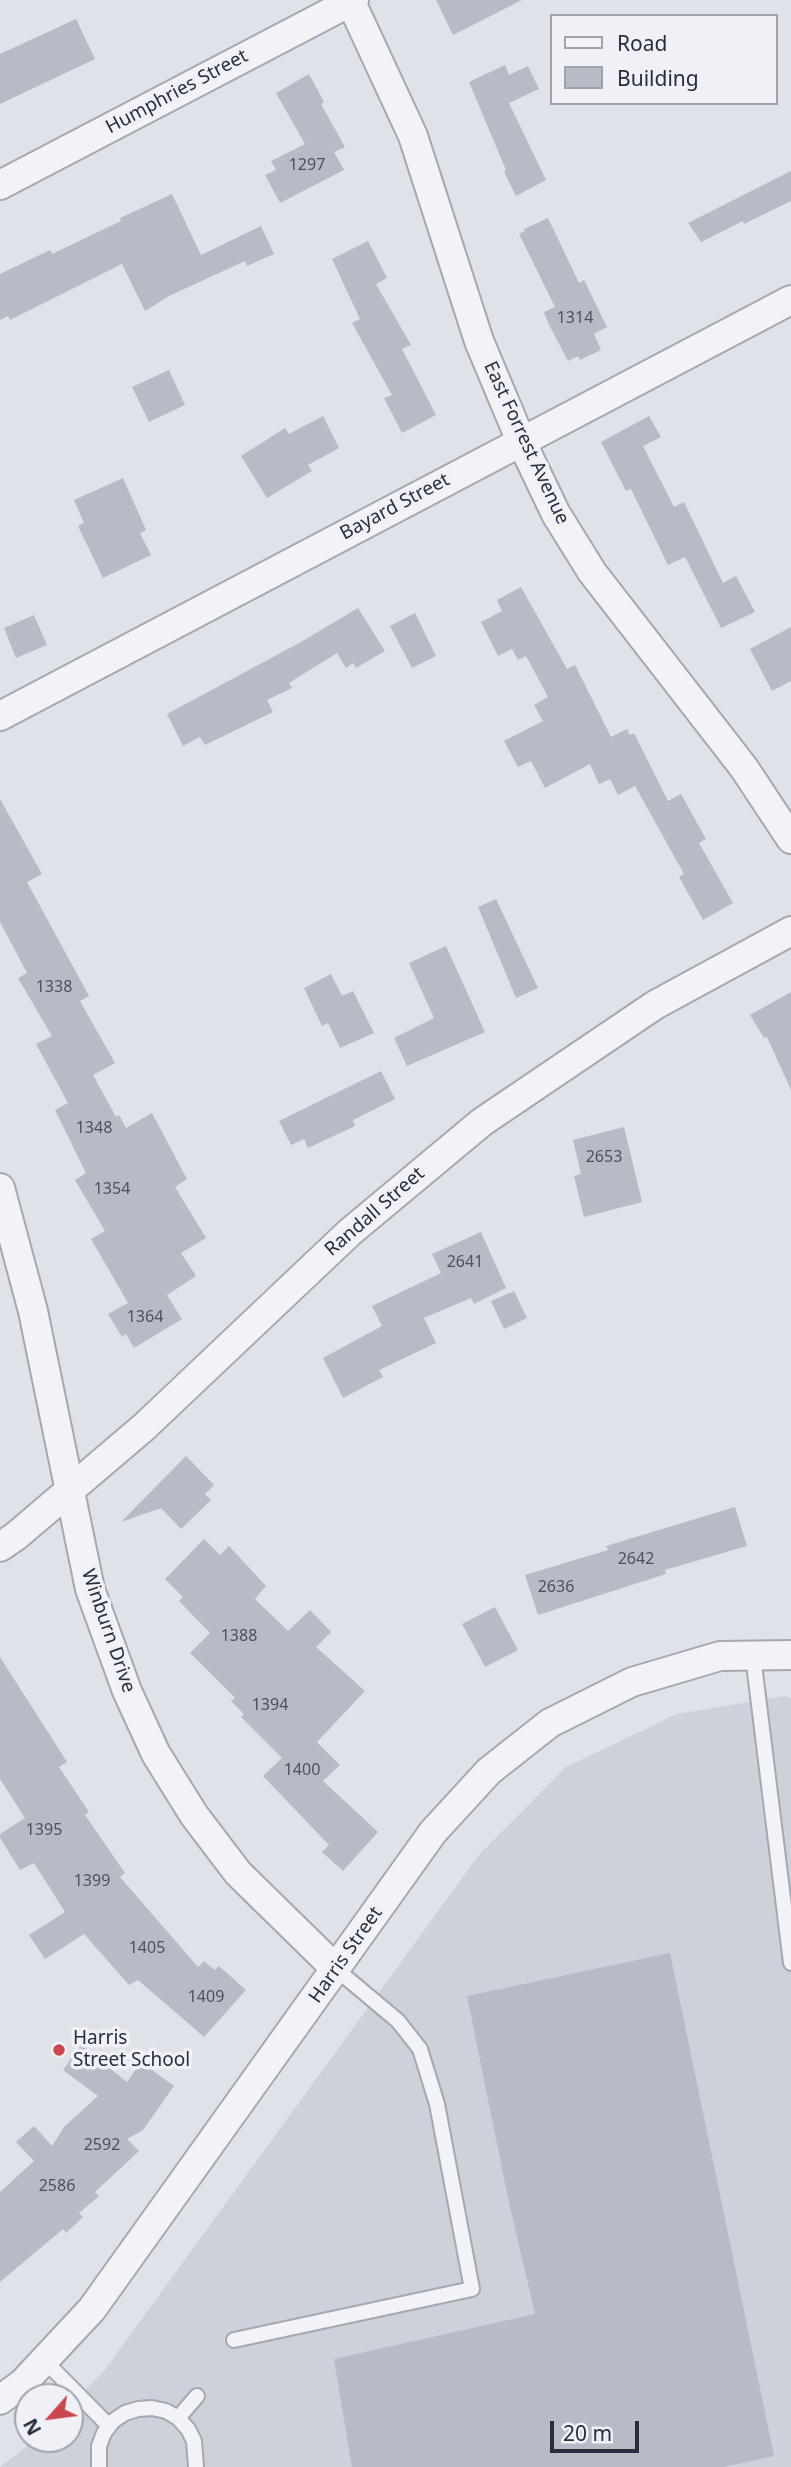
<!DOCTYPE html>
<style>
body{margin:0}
#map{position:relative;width:791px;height:2467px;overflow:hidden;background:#dfe2e8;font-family:"Noto Sans",sans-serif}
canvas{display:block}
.legend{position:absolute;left:550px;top:14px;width:228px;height:91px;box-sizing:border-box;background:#eff1f6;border:2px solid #a0a3ad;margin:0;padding:9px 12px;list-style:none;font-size:21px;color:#292e3f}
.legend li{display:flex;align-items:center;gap:14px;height:35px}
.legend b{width:35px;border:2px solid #a0a3ad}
.north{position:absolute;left:14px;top:2383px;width:70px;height:70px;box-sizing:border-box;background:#eff1f6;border:2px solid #a0a3ad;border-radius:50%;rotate:242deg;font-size:19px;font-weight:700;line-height:28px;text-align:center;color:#292e3f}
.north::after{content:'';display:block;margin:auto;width:24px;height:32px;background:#ca474e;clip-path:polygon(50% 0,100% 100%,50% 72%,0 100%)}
.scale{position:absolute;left:550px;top:2421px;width:89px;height:32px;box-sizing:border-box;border:4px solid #292e3f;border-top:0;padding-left:9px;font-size:21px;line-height:24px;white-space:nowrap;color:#292e3f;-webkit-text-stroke:5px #eff1f6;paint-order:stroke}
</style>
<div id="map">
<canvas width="791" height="2467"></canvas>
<ul class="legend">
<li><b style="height:9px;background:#f2f3f6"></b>Road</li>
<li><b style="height:19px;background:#b7bbc5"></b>Building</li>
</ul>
<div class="north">N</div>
<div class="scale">20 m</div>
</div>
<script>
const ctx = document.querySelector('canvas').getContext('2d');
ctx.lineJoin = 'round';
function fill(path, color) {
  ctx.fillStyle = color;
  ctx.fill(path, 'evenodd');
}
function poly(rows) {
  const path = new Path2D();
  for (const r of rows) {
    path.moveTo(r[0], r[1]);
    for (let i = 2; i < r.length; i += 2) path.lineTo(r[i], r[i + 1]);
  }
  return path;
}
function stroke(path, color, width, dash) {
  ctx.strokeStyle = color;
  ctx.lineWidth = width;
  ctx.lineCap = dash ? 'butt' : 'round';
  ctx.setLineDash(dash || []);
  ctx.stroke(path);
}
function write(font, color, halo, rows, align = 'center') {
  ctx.font = font + ' "Noto Sans",sans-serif';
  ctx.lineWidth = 7;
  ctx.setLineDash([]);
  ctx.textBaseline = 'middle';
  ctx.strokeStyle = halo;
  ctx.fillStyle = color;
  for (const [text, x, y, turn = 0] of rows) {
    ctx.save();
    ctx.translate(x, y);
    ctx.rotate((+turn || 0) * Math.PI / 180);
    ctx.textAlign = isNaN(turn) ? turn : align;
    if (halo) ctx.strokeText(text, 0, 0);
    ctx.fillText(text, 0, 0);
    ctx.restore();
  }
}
fill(poly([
 [785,1696,791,1698,791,2467,0,2467,36,2439,70,2439,70,2405,104,2371,478,1856,566,1767,677,1714]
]), '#cdd1da');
fill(poly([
 [436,0,522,0,453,35],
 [76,19,95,59,0,104,0,54],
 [505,65,509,75,528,66,539,89,509,103,546,180,516,196,504,172,506,170,469,82],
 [309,74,324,102,321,104,345,147,334,152,344,170,280,203,265,175,276,170,271,161,305,144,276,93],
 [791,171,791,201,744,224,743,221,701,242,688,223],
 [172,194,201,255,261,226,274,254,247,266,245,261,169,296,145,311,122,264,10,320,8,316,0,320,0,274,50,250,52,254,121,221,120,218],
 [548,218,579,283,584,280,607,327,594,334,601,350,580,360,578,356,568,361,549,325,544,312,555,307,519,234,525,231,524,229],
 [368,241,387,278,376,284,411,345,402,349,436,415,402,433,384,398,392,395,352,323,360,319,332,259],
 [169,370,185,405,149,422,132,387],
 [323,416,339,448,308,465,312,471,267,498,241,456,285,428,289,434],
 [649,416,661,437,643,446,674,507,684,502,723,583,736,576,755,612,721,628,685,557,668,565,631,489,626,491,601,442],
 [123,478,146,530,140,533,151,555,103,578,78,526,84,523,74,500],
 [521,587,567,669,575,665,611,737,627,729,630,735,634,733,668,801,681,794,706,839,699,843,733,903,703,920,679,877,684,874,635,786,618,795,610,779,599,784,590,764,545,788,531,761,518,767,504,741,543,721,534,705,548,697,526,656,518,660,512,649,498,656,481,622,502,611,497,600],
 [358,608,385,651,356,668,353,663,346,668,337,653,289,683,292,688,267,700,273,712,205,745,200,737,183,746,167,714,301,642],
 [415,613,436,656,412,668,390,626],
 [34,615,47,645,16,658,4,628],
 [791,627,791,681,772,691,750,649],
 [0,799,42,874,27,882,89,996,80,1001,115,1063,93,1075,116,1117,119,1115,126,1128,152,1113,187,1179,175,1187,206,1238,181,1253,196,1276,167,1295,182,1319,134,1348,126,1334,122,1337,108,1314,128,1303,91,1239,105,1231,75,1180,86,1173,55,1110,68,1103,36,1044,52,1036,18,978,27,973,0,922],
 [496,899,538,988,516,998,478,907],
 [446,946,485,1032,407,1066,394,1038,434,1018,409,963],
 [331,974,342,996,353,991,374,1033,340,1048,328,1023,322,1026,304,988],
 [791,992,791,1090,767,1037,764,1038,750,1015],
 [381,1071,395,1099,353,1120,355,1126,308,1148,304,1139,291,1145,279,1121],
 [624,1127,642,1202,584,1217,574,1176,581,1174,573,1140],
 [481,1232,506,1288,474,1304,471,1298,424,1318,436,1343,379,1370,383,1377,343,1398,323,1358,382,1326,372,1306,441,1273,432,1254],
 [514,1291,527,1318,504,1329,491,1301],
 [186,1456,214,1485,205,1494,211,1500,181,1529,161,1508,121,1522],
 [735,1507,747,1546,665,1570,666,1574,538,1615,525,1575,608,1550,606,1546],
 [204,1539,220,1555,229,1546,266,1586,255,1599,288,1631,310,1610,331,1632,316,1647,365,1691,317,1742,340,1765,323,1781,378,1832,343,1871,322,1852,329,1845,263,1776,282,1758,241,1717,244,1714,231,1701,235,1698,190,1653,210,1633,179,1601,183,1597,165,1579],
 [495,1607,518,1650,485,1667,462,1624],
 [0,1657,67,1762,59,1767,89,1812,85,1815,125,1873,120,1877,198,1967,204,1961,215,1970,219,1966,246,1990,204,2037,138,1980,129,1985,84,1934,45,1959,29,1935,65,1912,34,1863,20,1870,0,1838,0,1834,25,1818,0,1779],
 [670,1953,774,2456,723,2467,352,2467,334,2359,535,2314,508,2198,467,1996],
 [81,2045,127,2082,141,2062,174,2086,143,2130,127,2139,139,2151,95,2192,99,2196,79,2213,83,2217,66,2233,63,2229,0,2282,0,2192,34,2161,16,2142,34,2126,52,2146,64,2127,98,2096,63,2070]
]), '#b7bbc5');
const service = poly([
 [753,1656,791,1963],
 [234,2340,472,2289,437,2104,420,2049,398,2021,336,1969],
 [44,2360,109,2426],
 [178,2418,197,2396],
 [99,2467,99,2446,104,2433,113,2421,125,2413,138,2409,152,2408,166,2411,178,2418,188,2429,194,2441,196,2467]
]);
const minor = poly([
 [350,0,413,136,479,341,521,441,556,514,592,572,744,768,791,839],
 [0,185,354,0],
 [0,716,791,300],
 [0,1188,33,1311,90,1589,127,1691,156,1754,194,1815,238,1873,336,1969],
 [0,1547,16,1536,144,1427,350,1232,482,1122,655,1005,791,931],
 [0,2400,23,2383,92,2309,433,1832,489,1771,550,1723,632,1682,720,1656,791,1655]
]);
stroke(service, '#a5a8b2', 18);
stroke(minor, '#a5a8b2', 32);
stroke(service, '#f2f3f6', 14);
stroke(minor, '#f2f3f6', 28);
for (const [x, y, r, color] of [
 [59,2050,7,"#ca474e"]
]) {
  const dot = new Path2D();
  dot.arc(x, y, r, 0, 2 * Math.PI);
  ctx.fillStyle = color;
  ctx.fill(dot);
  stroke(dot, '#eff1f6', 2.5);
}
write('16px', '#4c5160', null, [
 ["1297",307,165],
 ["1314",575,318],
 ["1338",54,987],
 ["1348",94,1128],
 ["2653",604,1157],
 ["1354",112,1189],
 ["2641",465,1262],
 ["1364",145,1317],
 ["2642",636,1559],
 ["2636",556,1587],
 ["1388",239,1636],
 ["1394",270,1705],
 ["1400",302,1770],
 ["1395",44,1830],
 ["1399",92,1881],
 ["1405",147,1948],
 ["1409",206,1997],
 ["2592",102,2145],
 ["2586",57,2186]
]);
write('19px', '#292e3f', '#eff1f6', [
 ["Humphries Street",177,92,-28],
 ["East Forrest Avenue",526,443,65],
 ["Bayard Street",395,507,-28],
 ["Randall Street",375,1212,-41],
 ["Winburn Drive",108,1631,71],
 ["Harris Street",346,1955,-55]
]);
write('19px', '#292e3f', '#eff1f6', [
 ["Harris",73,2039],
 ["Street School",73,2061]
], 'left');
</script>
